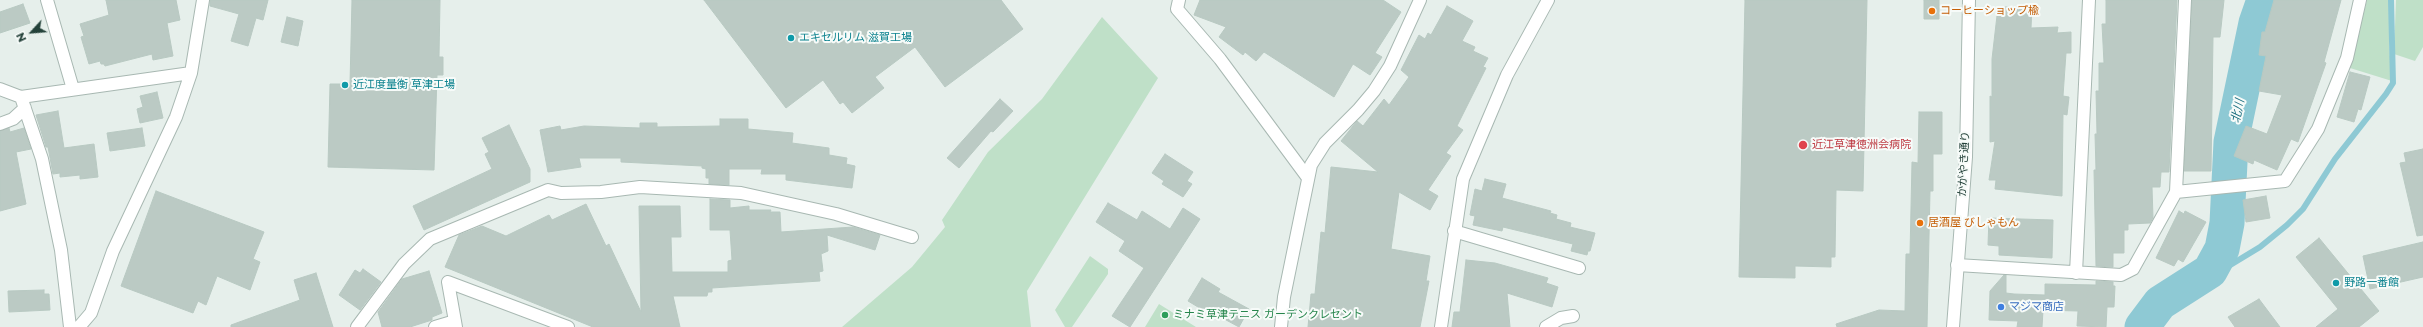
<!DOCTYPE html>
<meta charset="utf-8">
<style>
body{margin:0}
#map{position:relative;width:2423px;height:327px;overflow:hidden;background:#e6efeb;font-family:Montserrat,sans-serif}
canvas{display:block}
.north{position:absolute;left:12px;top:12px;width:40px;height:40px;-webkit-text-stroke:3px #f7fbf9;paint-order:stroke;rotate:244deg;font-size:11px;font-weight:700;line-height:16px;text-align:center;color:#24423a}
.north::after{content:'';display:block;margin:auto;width:14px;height:18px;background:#24423a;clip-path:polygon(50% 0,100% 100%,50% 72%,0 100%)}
</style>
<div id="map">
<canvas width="2423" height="327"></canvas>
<div class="north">N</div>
</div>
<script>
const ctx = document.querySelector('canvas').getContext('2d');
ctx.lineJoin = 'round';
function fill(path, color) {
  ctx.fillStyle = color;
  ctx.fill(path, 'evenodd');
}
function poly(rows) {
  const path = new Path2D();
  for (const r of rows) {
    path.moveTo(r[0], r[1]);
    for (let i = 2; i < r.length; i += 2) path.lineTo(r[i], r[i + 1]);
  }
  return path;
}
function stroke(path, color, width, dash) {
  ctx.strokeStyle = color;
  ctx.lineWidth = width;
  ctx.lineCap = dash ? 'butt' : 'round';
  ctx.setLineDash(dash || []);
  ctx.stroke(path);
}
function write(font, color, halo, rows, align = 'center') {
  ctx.font = font + ' Montserrat,"Noto Sans JP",sans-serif';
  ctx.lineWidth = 4;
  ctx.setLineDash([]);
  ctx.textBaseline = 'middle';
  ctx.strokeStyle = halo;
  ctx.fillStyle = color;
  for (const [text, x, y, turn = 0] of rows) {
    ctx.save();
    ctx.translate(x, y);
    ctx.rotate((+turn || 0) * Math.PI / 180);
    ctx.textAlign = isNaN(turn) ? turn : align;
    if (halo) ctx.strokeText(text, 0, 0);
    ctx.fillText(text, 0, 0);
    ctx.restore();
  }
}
fill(poly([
 [2367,0,2390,0,2389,45,2392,81,2350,68],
 [2396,0,2423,0,2423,47,2415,61,2394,54],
 [1102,17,1158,78,1027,291,1031,327,842,327,912,267,945,227,942,220,988,152,1042,99],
 [1090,256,1108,269,1108,274,1072,327,1065,327,1055,310],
 [1159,304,1196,327,1145,327]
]), '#bfe0c8');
stroke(poly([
 [2210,271,2227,267,2260,247,2287,225,2303,209,2335,159,2386,94,2393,83,2391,0]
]), '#8ec9d4', 6);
stroke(poly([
 [2142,327,2160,303,2210,271,2222,249,2227,223,2231,142,2256,23,2264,0]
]), '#8ec9d4', 35);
const building = poly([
 [106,0,176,0,180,20,167,23,173,56,153,60,152,54,105,66,104,64,101,64,100,61,89,64,81,37,84,36,80,24,109,15,106,0],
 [210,0,268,0,263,20,256,18,248,46,231,41,239,14,210,6,210,0],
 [352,0,440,0,439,57,443,57,443,75,437,75,434,170,328,167,330,84,350,84,352,0],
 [704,0,1001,0,1023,29,945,87,915,47,875,77,884,88,852,113,843,102,840,104,823,80,786,108,704,0],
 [1200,0,1383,0,1401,12,1375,53,1382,57,1370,75,1353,64,1334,97,1264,52,1256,61,1245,52,1243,55,1219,37,1226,27,1194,15,1200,0],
 [1745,0,1867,0,1863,191,1836,190,1835,257,1831,257,1831,267,1795,266,1795,278,1739,277,1745,0],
 [1924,0,1939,0,1939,19,1924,19,1924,0],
 [2106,0,2177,0,2169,172,2161,172,2160,187,2152,187,2153,218,2150,223,2128,224,2128,230,2124,230,2124,253,2113,253,2113,267,2096,266,2094,170,2096,170,2095,134,2097,134,2096,91,2099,91,2099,63,2104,63,2102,24,2106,24,2106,0],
 [2192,0,2224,0,2220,37,2213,37,2211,171,2184,171,2192,0],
 [2274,0,2341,0,2324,62,2326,63,2298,142,2291,139,2277,170,2254,160,2253,164,2234,156,2246,126,2267,134,2282,95,2259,91,2266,56,2259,55,2262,32,2265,32,2274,0],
 [23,4,30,23,0,33,0,12,23,4],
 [1447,6,1473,21,1462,41,1475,47,1473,51,1488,58,1483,67,1486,68,1457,126,1463,130,1446,153,1451,156,1428,190,1438,196,1430,210,1399,192,1391,249,1430,256,1426,281,1429,281,1420,327,1308,327,1311,294,1315,294,1321,232,1325,233,1331,167,1378,172,1341,141,1357,121,1363,126,1384,99,1389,105,1409,77,1401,70,1419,35,1425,39,1428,33,1431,35,1447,6],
 [1998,7,2032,7,2031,28,2058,27,2057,33,2071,32,2071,53,2066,53,2063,96,2069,97,2067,115,2063,114,2062,196,1995,189,1996,180,1989,180,1995,141,1990,142,1990,96,1992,97,1992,59,1998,7],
 [287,17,303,21,298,46,281,42,287,17],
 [2350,72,2370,77,2361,110,2358,109,2354,122,2337,117,2350,72],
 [157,92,163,118,140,123,137,109,143,107,140,96,157,92],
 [1000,99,1013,111,993,132,991,131,959,168,947,158,1000,99],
 [58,111,64,148,94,144,98,177,80,179,80,175,60,177,60,173,53,174,48,147,46,147,36,115,58,111],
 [1919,112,1942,112,1942,154,1933,154,1933,191,1930,191,1927,327,1837,327,1836,324,1879,310,1905,311,1906,254,1910,254,1912,162,1918,163,1919,112],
 [720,119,748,119,748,129,793,133,792,143,829,148,829,155,847,158,846,164,855,166,852,188,786,180,786,174,761,174,762,169,729,169,729,185,709,184,709,178,706,178,706,169,702,168,702,166,621,162,621,158,579,158,581,167,548,172,540,130,560,126,561,130,584,126,640,128,640,123,657,123,657,127,720,126,720,119],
 [509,125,530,169,530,182,424,230,413,206,492,169,485,154,489,152,482,138,509,125],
 [9,128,10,132,24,128,31,149,16,152,26,204,0,211,0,131,9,128],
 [142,128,145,146,110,151,107,133,142,128],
 [2423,149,2423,235,2417,236,2400,163,2406,162,2404,153,2423,149],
 [1165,154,1193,172,1187,181,1192,184,1183,197,1162,184,1164,181,1152,173,1165,154],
 [1485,179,1506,184,1502,198,1551,211,1550,213,1557,215,1556,219,1571,223,1570,227,1595,233,1590,251,1588,251,1587,255,1571,251,1573,244,1503,227,1502,231,1473,225,1475,216,1470,215,1475,189,1482,191,1485,179],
 [156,191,264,232,253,259,260,262,250,290,217,276,206,305,198,301,193,313,121,286,156,191],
 [2266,196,2270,218,2246,222,2243,200,2266,196],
 [710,199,730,200,730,208,749,206,749,210,771,210,770,212,780,212,781,232,853,227,880,235,875,250,827,235,828,251,821,254,823,271,819,272,820,281,712,288,712,292,708,292,707,296,673,296,680,327,593,327,445,267,459,235,482,226,506,236,549,215,552,220,586,204,606,246,609,244,641,312,639,206,680,206,681,237,671,237,672,272,728,272,728,261,732,260,730,230,710,230,710,199],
 [1108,203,1137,220,1142,211,1170,229,1183,208,1200,219,1130,327,1112,316,1144,268,1119,251,1125,241,1096,222,1108,203],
 [2179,211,2184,214,2185,211,2206,222,2183,262,2178,259,2174,266,2156,258,2179,211],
 [1989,218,2053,220,2052,258,1999,255,1999,246,1988,245,1989,218],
 [2319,238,2379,311,2359,327,2316,327,2338,309,2296,257,2319,238],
 [2423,242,2423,277,2370,289,2363,256,2423,242],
 [1466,260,1495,263,1548,278,1546,283,1558,287,1552,307,1507,293,1510,327,1452,327,1454,312,1460,312,1466,260],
 [363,269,381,282,360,310,339,295,355,270,360,273,363,269],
 [429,271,442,313,432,317,432,320,410,327,382,327,378,312,402,279,429,271],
 [316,273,333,327,231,327,231,325,300,300,294,280,316,273],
 [2004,275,2006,275,2006,293,2014,294,2045,295,2045,284,2096,285,2096,281,2113,282,2113,286,2115,286,2114,307,2107,307,2106,327,2077,326,2078,311,2043,310,2042,327,2017,327,2018,321,1989,320,1990,291,2004,275],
 [1202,278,1220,289,1218,292,1249,309,1239,327,1204,308,1203,310,1188,301,1202,278],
 [44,290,44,294,49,294,50,310,9,312,8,291,44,290],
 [2259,299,2280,327,2235,327,2228,317,2259,299]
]);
fill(building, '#bbcac4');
stroke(building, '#b8c9c2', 1);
const minor = poly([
 [47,0,73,89],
 [1179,0,1177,9,1220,59,1308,178],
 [0,89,21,97,191,73],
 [21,97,42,159,61,250,70,327],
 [0,124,13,119,25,108],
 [2176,192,2285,181,2318,129,2347,58,2360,0],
 [1454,231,1579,268],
 [1957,265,2121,275,2133,269,2176,192,2185,0],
 [2076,273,2089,0],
 [79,327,91,313,113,251,176,117,191,73,203,0],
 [357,327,404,264,430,239,548,190,561,193,601,192,640,187,741,193,836,214,912,237],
 [435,327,455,321],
 [456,327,448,282,568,327],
 [1281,327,1284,297,1311,165,1325,143,1358,110,1374,91,1390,66,1420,0],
 [1441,327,1463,179,1507,75,1548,0],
 [1546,327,1561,318,1573,316]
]);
const tertiary = poly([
 [1953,327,1966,157,1969,0]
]);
stroke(minor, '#a8b8b2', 14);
stroke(tertiary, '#a8b8b2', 14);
stroke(minor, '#fff', 12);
stroke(tertiary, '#fff', 12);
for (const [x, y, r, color] of [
 [1932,11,4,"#e8710a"],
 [791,38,4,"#0f9aa8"],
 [345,85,4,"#0f9aa8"],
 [1803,145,5,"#e0444e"],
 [1920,223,4,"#e8710a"],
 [2336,283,4,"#0f9aa8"],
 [2001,307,4,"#3f7fe0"],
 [1165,315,4,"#2e9e5b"]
]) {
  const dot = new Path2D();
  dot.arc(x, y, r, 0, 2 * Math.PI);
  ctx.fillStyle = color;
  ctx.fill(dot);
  stroke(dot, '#f7fbf9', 1.5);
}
write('11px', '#c56008', '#f7fbf9', [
 ["コーヒーショップ楡",1940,11],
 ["居酒屋 びしゃもん",1928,223]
], 'left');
write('11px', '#0d838f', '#f7fbf9', [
 ["エキセルリム 滋賀工場",799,38],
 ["近江度量衡 草津工場",353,85],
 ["野路一番館",2344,283]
], 'left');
write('11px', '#be3a42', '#f7fbf9', [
 ["近江草津徳洲会病院",1812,145]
], 'left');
write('11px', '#24423a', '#f7fbf9', [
 ["かがやき通り",1964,164,-87]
]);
write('11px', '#366cbe', '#f7fbf9', [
 ["マジマ商店",2009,307]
], 'left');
write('11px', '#27864d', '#f7fbf9', [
 ["ミナミ草津テニス ガーデンクレセント",1173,315]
], 'left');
write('italic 12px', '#1c6f80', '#f7fbf9', [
 ["北川",2238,111,-78]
]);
</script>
